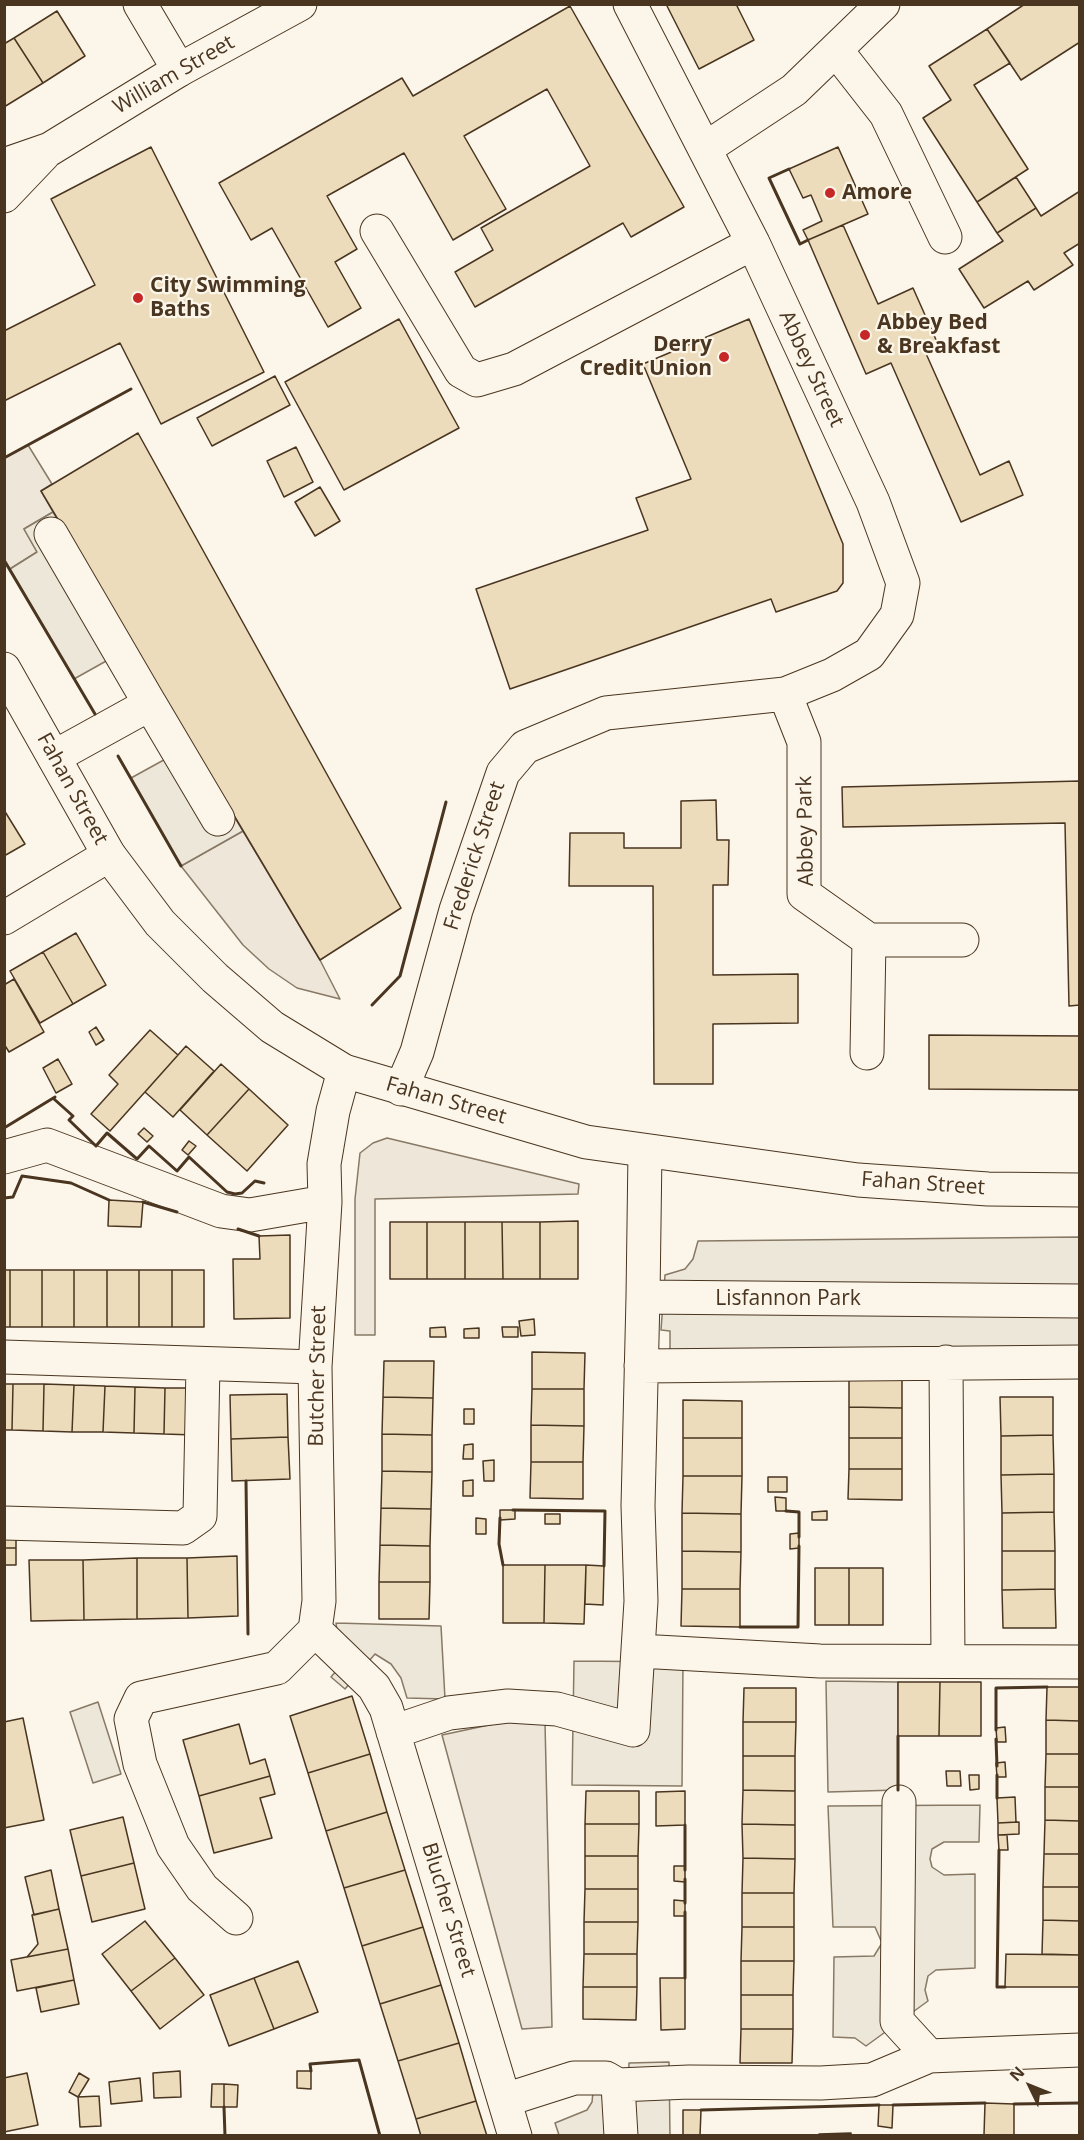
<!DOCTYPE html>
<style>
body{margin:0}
#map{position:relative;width:1084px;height:2140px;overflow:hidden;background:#fbf6e9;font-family:"Open Sans",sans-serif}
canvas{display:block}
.frame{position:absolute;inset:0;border:6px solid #4a3520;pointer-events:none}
.north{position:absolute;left:1000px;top:2056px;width:60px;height:60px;-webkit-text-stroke:4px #fbf6e9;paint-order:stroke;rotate:313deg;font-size:16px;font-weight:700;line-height:24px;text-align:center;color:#4a3520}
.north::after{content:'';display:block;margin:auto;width:21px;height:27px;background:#4a3520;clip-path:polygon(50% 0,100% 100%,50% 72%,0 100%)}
</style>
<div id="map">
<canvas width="1084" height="2140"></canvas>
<div class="frame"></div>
<div class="north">N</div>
</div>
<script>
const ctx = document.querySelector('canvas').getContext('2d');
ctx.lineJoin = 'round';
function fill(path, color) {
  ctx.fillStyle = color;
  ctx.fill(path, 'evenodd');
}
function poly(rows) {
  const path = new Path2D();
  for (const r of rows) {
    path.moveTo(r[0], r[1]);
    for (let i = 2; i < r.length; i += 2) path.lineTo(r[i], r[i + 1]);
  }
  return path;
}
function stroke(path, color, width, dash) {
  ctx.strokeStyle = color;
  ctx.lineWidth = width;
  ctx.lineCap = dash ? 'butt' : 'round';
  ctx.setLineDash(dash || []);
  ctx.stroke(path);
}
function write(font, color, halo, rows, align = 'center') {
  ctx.font = font + ' "Open Sans",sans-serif';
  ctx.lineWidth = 4.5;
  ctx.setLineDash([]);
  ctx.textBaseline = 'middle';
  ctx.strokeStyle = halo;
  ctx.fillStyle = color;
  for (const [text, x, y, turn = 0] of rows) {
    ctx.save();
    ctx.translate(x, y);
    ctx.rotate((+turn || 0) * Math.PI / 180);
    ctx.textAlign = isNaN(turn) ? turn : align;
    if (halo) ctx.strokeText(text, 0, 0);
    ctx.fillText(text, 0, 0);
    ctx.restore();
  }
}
const green = poly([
 [28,445,52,484,41,491,53,512,24,529,37,552,10,569,4,560,4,458,28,445],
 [243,831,320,960,340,999,297,988,269,969,243,945,181,866,243,831],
 [387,1138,579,1184,578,1194,375,1199,375,1335,355,1335,355,1199,360,1153,373,1143,387,1138],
 [826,1681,898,1682,898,1790,828,1792,826,1681],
 [531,1716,545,1723,552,2027,522,2029,442,1735,531,1716]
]);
fill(green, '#ede6d9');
stroke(green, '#887966', 1.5);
const parking = poly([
 [53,512,133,646,74,679,10,569,37,552,24,529,53,512],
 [191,745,243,831,181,866,131,778,191,745],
 [1079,1237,1079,1350,670,1352,670,1331,661,1330,665,1275,685,1269,693,1259,698,1241,1079,1237],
 [336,1623,441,1626,445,1699,407,1698,401,1678,391,1664,375,1654,345,1689,331,1677,352,1652,337,1631,336,1623],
 [574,1661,683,1662,682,1786,572,1785,574,1661],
 [98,1702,121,1774,93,1783,70,1712,98,1702],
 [980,1805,979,1842,944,1842,932,1849,930,1859,932,1867,944,1875,975,1874,975,1968,936,1970,928,1976,925,1990,928,2001,866,2046,855,2038,833,2037,834,1957,874,1956,882,1943,875,1927,833,1927,828,1806,980,1805],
 [669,2062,670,2135,559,2135,555,2123,587,2110,592,2102,593,2092,628,2090,629,2063,669,2062]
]);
fill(parking, '#ede7d9');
stroke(parking, '#887966', 1.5);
const building = poly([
 [666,4,736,4,754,40,699,69,666,4],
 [1025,4,1080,4,1080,42,1021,80,987,29,1025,4],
 [570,6,684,207,631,237,623,223,475,307,455,272,493,250,481,228,590,166,547,89,464,136,506,209,453,240,404,153,327,196,357,249,335,262,361,308,328,327,272,228,251,240,219,183,402,78,413,96,570,6],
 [57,11,85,56,43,83,14,38,57,11],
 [987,29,1010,63,974,85,1028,169,977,202,923,118,951,100,929,66,987,29],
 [14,38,43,83,4,107,4,44,14,38],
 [151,147,264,372,161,424,120,343,4,401,4,331,95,285,51,199,151,147],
 [838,147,868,214,808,240,803,230,822,221,811,195,803,198,789,169,838,147],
 [1016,177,1036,208,997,233,977,202,1016,177],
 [1080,191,1080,243,1064,253,1073,265,1034,290,1028,281,984,308,959,269,1003,241,997,233,1036,208,1041,216,1080,191],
 [843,225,878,304,913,288,937,342,924,349,980,475,1009,461,1023,495,961,522,891,363,866,374,808,240,843,225],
 [399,319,459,428,344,490,285,382,399,319],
 [749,319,843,544,843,583,837,591,776,612,771,599,510,689,476,589,648,530,636,498,691,479,643,364,749,319],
 [275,376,290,405,212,446,197,418,275,376],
 [138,433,401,908,320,960,41,491,138,433],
 [296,447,313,482,284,497,267,461,296,447],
 [320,487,340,521,315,536,295,502,320,487],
 [1080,781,1080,1005,1069,1006,1065,823,843,827,842,787,1080,781],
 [716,800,717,840,729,840,728,885,713,885,713,975,798,974,798,1023,713,1024,713,1084,654,1084,653,886,569,886,570,833,624,833,624,848,681,848,681,801,716,800],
 [4,810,25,844,4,856,4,810],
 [76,933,106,985,73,1004,43,952,76,933],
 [43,952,73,1004,40,1023,10,971,43,952],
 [14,979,44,1032,9,1052,4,1044,4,985,14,979],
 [96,1027,104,1040,96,1045,89,1032,96,1027],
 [150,1030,178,1055,110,1131,91,1114,118,1084,109,1075,150,1030],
 [929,1035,1080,1036,1080,1090,929,1089,929,1035],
 [186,1046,214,1071,173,1117,145,1092,186,1046],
 [58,1059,72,1084,56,1093,43,1068,58,1059],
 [221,1064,249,1089,207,1135,180,1110,221,1064],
 [249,1089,288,1125,247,1171,207,1135,249,1089],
 [144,1128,153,1136,147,1142,138,1134,144,1128],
 [189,1141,196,1146,188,1155,182,1150,189,1141],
 [109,1200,143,1202,141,1227,108,1226,109,1200],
 [578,1221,578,1279,540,1279,540,1222,578,1221],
 [390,1222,427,1222,427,1279,390,1279,390,1222],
 [427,1222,465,1222,465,1279,427,1279,427,1222],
 [465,1222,502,1222,503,1279,465,1279,465,1222],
 [502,1222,540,1222,540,1279,503,1279,502,1222],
 [290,1235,290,1318,234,1319,233,1259,260,1259,259,1236,290,1235],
 [4,1270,10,1270,10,1327,4,1327,4,1270],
 [10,1270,42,1270,42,1327,10,1327,10,1270],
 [42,1270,74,1270,74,1327,42,1327,42,1270],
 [74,1270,107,1270,107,1327,74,1327,74,1270],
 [107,1270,139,1270,139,1327,107,1327,107,1270],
 [139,1270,172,1270,172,1327,139,1327,139,1270],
 [172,1270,204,1270,204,1327,172,1327,172,1270],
 [534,1319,535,1335,521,1336,519,1321,534,1319],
 [445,1327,446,1337,430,1337,430,1328,445,1327],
 [502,1327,518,1327,518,1337,503,1337,502,1327],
 [479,1328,479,1338,464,1338,464,1329,479,1328],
 [532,1352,585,1353,584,1389,532,1389,532,1352],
 [384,1361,434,1361,433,1398,383,1397,384,1361],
 [849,1378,902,1379,902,1408,849,1407,849,1378],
 [4,1384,13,1384,12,1430,4,1430,4,1384],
 [13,1384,44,1384,43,1431,12,1430,13,1384],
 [44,1384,74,1385,72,1432,43,1431,44,1384],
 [74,1385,105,1386,103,1432,72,1432,74,1385],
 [105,1386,135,1387,134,1433,103,1432,105,1386],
 [135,1387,165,1388,164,1434,134,1433,135,1387],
 [165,1388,196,1388,194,1435,164,1434,165,1388],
 [532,1389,584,1389,584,1426,531,1425,532,1389],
 [287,1394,288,1437,231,1439,230,1395,287,1394],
 [383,1397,433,1398,432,1435,382,1434,383,1397],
 [1000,1397,1053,1397,1053,1435,1001,1436,1000,1397],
 [683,1400,742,1401,742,1438,683,1438,683,1400],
 [849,1407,902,1408,902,1438,849,1438,849,1407],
 [464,1409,474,1409,474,1424,464,1424,464,1409],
 [531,1425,584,1426,583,1462,531,1462,531,1425],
 [382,1434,432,1435,432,1472,382,1471,382,1434],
 [1053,1435,1054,1474,1001,1475,1001,1436,1053,1435],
 [288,1437,290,1479,232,1481,231,1439,288,1437],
 [683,1438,742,1438,742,1476,683,1476,683,1438],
 [849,1438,902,1438,902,1469,849,1469,849,1438],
 [473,1444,473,1459,463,1459,464,1445,473,1444],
 [494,1460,494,1481,484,1481,483,1461,494,1460],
 [531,1462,583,1462,583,1499,530,1498,531,1462],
 [849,1469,902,1469,902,1500,848,1499,849,1469],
 [382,1471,432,1472,431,1509,381,1508,382,1471],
 [1054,1474,1054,1512,1002,1513,1001,1475,1054,1474],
 [683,1476,742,1476,741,1514,682,1513,683,1476],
 [768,1477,787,1477,787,1492,768,1492,768,1477],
 [473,1480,473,1496,463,1496,463,1481,473,1480],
 [775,1497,786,1498,786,1511,776,1511,775,1497],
 [381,1508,431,1509,430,1546,380,1545,381,1508],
 [500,1510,515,1510,515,1519,500,1520,500,1510],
 [827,1511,827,1520,812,1520,812,1512,827,1511],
 [1054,1512,1055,1551,1002,1551,1002,1513,1054,1512],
 [682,1513,741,1514,741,1552,682,1551,682,1513],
 [545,1514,560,1514,560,1524,545,1524,545,1514],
 [476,1518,486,1519,486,1534,476,1534,476,1518],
 [4,1532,16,1532,16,1548,4,1548,4,1532],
 [799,1533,799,1548,790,1549,790,1534,799,1533],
 [380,1545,430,1546,430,1582,379,1582,380,1545],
 [4,1548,16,1548,16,1565,4,1565,4,1548],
 [682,1551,741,1552,740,1589,682,1589,682,1551],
 [1002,1551,1055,1551,1055,1589,1002,1590,1002,1551],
 [237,1556,238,1616,188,1618,187,1558,237,1556],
 [137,1558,137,1619,84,1620,83,1560,137,1558],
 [137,1558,187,1558,188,1618,137,1619,137,1558],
 [29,1560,83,1560,84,1620,31,1621,29,1560],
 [503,1565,545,1565,544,1623,503,1623,503,1565],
 [545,1565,586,1565,584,1624,544,1623,545,1565],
 [586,1565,604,1566,603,1605,585,1604,586,1565],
 [815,1568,849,1568,849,1625,815,1625,815,1568],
 [849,1568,883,1568,883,1625,849,1625,849,1568],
 [379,1582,430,1582,429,1619,379,1619,379,1582],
 [682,1589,740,1589,740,1627,681,1626,682,1589],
 [1055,1589,1056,1628,1003,1628,1002,1590,1055,1589],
 [898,1682,940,1682,939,1736,898,1736,898,1682],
 [940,1682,981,1682,981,1736,939,1736,940,1682],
 [1047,1687,1080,1687,1080,1721,1046,1720,1047,1687],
 [744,1688,796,1688,796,1722,743,1722,744,1688],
 [352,1696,370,1754,308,1773,290,1716,352,1696],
 [23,1718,44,1820,4,1828,4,1722,23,1718],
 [1046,1720,1080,1721,1080,1754,1046,1754,1046,1720],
 [743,1722,796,1722,795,1756,743,1756,743,1722],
 [239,1724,250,1764,265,1759,270,1776,199,1796,183,1740,239,1724],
 [1005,1727,1006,1742,997,1742,996,1728,1005,1727],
 [370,1754,387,1812,326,1831,308,1773,370,1754],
 [1046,1754,1080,1754,1080,1787,1045,1787,1046,1754],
 [743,1756,795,1756,795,1791,743,1790,743,1756],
 [1005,1762,1006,1777,997,1777,996,1763,1005,1762],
 [946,1771,960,1771,961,1786,947,1786,946,1771],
 [969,1775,979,1775,979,1789,970,1790,969,1775],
 [270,1776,275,1794,260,1798,272,1838,214,1853,199,1796,270,1776],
 [1045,1787,1080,1787,1080,1821,1045,1820,1045,1787],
 [743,1790,795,1791,795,1825,742,1824,743,1790],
 [586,1791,639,1791,639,1824,585,1824,586,1791],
 [685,1791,685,1825,656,1826,656,1792,685,1791],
 [1015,1797,1016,1822,998,1823,997,1798,1015,1797],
 [387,1812,405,1870,344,1888,326,1831,387,1812],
 [123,1817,134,1863,81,1876,70,1830,123,1817],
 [1045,1820,1080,1821,1080,1854,1044,1854,1045,1820],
 [1019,1822,1019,1834,998,1835,998,1823,1019,1822],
 [585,1824,639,1824,638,1856,585,1856,585,1824],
 [742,1824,795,1825,795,1859,743,1858,742,1824],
 [998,1835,1007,1835,1008,1850,999,1850,998,1835],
 [1044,1854,1080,1854,1080,1887,1043,1887,1044,1854],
 [585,1856,638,1856,638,1889,585,1889,585,1856],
 [743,1858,795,1859,794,1893,742,1893,743,1858],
 [134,1863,145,1909,92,1922,81,1876,134,1863],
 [674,1866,685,1866,685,1882,674,1881,674,1866],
 [51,1870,59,1909,34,1915,25,1877,51,1870],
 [405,1870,423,1927,362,1946,344,1888,405,1870],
 [1043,1887,1080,1887,1080,1921,1043,1920,1043,1887],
 [585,1889,638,1889,638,1922,584,1922,585,1889],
 [742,1893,794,1893,794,1927,742,1927,742,1893],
 [674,1900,685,1901,685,1916,674,1916,674,1900],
 [59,1909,68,1949,27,1957,38,1944,32,1915,59,1909],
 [1043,1920,1080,1921,1080,1955,1042,1954,1043,1920],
 [145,1921,175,1958,131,1991,102,1954,145,1921],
 [584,1922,638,1922,637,1954,584,1954,584,1922],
 [423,1927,441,1985,380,2004,362,1946,423,1927],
 [742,1927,794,1927,794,1961,741,1961,742,1927],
 [68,1949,74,1980,17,1991,11,1960,68,1949],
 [584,1954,637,1954,637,1987,583,1987,584,1954],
 [1006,1954,1080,1955,1080,1987,1005,1987,1006,1954],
 [175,1958,204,1995,160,2029,131,1991,175,1958],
 [298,1961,318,2012,274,2029,254,1978,298,1961],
 [741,1961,794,1961,793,1995,741,1995,741,1961],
 [254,1978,274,2029,229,2046,210,1995,254,1978],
 [660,1978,685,1978,685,2029,661,2030,660,1978],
 [74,1980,79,2004,41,2012,36,1988,74,1980],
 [441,1985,459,2043,398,2061,380,2004,441,1985],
 [583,1987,637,1987,636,2020,583,2019,583,1987],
 [741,1995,793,1995,793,2029,741,2029,741,1995],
 [741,2029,793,2029,792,2063,740,2063,741,2029],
 [459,2043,476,2101,416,2119,398,2061,459,2043],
 [180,2071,181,2097,154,2098,153,2073,180,2071],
 [297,2071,311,2071,311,2089,297,2088,297,2071],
 [27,2073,38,2125,4,2132,4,2078,27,2073],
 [79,2073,89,2079,78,2097,69,2092,79,2073],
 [140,2078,142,2101,111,2104,109,2082,140,2078],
 [212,2084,224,2084,224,2107,211,2107,212,2084],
 [224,2084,238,2085,237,2107,224,2107,224,2084],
 [99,2096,101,2126,80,2127,78,2097,99,2096],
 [476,2101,487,2136,421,2136,416,2119,476,2101],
 [985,2103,1014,2104,1014,2135,984,2135,985,2103],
 [879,2105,893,2105,892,2128,878,2126,879,2105],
 [683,2110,701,2110,700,2136,683,2136,683,2110],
 [851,2133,851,2136,819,2136,819,2134,851,2133]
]);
fill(building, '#ecdcbc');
stroke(building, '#4a3520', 1.5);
const minor = poly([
 [140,4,179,70],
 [836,50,886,114,945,237],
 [706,148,794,90,883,4],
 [377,231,461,371,477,380,514,369,753,243],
 [51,534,150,704,54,757],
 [785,694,804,742,804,894,869,940,962,940],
 [150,704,218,819],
 [4,918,109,855],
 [867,1053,869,940],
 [401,1089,417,1052,456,910,503,773,525,747,606,713,785,694,832,675,869,654,897,615,903,583,873,502,753,243,630,4],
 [645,1151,643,1297,1080,1301],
 [4,1157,47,1145,221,1211,250,1215,325,1202],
 [4,1357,315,1367],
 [946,1362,948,1661],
 [641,1366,1080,1362],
 [4,1523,183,1528,200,1516,203,1365],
 [315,1630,374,1687,386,1708,515,2136],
 [639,1651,820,1661,1080,1662],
 [393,1732,449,1713,508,1706,557,1709,633,1730,641,1601,638,1506,643,1297],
 [899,1802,897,2021,929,2056],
 [236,1918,202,1888,173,1846,140,1764,131,1719,141,1698,277,1668,315,1630,319,1601,315,1367,325,1202,324,1164,333,1111,344,1071],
 [618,2085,689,2082,821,2083,872,2080,929,2056,1080,2050],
 [505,2100,574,2078,606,2078,618,2085,621,2136]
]);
const major = poly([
 [4,165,50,149,179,70,300,4],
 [4,196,44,154],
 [4,669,109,855,160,923,215,978,272,1027,344,1071,586,1142,858,1180,988,1189,1080,1190]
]);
stroke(minor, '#4a3520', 35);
stroke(major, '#4a3520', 35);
stroke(minor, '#fbf6e9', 33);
stroke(major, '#fbf6e9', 33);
stroke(poly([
 [789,169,769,178,800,244,808,240],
 [4,458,131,389],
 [4,560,95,714],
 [118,756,181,866],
 [372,1005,400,976,446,802],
 [54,1099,73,1116,69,1120,96,1146,107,1133,137,1159,149,1146,177,1171,189,1157,227,1192,235,1194,242,1193,255,1181,264,1183],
 [4,1128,55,1097],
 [4,1198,13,1197,22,1176,71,1183,109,1200],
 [143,1202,177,1212],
 [238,1229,259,1236],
 [246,1481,248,1634],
 [513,1510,605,1511,604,1566],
 [786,1511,799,1512,799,1537],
 [500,1518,499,1544,503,1565],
 [740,1627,798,1627,799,1546],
 [996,1730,996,1688,1047,1687],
 [898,1736,898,1790],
 [996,1739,997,1766],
 [997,1798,997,1775],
 [999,1850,997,1987,1005,1987],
 [685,1870,685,1825],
 [685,1879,685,1903],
 [685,1978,685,1912],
 [311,2071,310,2064,359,2060,380,2136],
 [1014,2104,1080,2103],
 [893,2105,985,2103],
 [224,2107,225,2136],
 [701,2110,879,2105]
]), '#4a3520', 3);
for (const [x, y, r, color] of [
 [830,193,6,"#c62828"],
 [138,298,6,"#c62828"],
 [865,335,6,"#c62828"],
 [724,357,6,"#c62828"]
]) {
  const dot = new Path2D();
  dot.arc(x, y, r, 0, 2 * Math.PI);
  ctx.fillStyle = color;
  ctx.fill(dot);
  stroke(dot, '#fbf6e9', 2);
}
write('21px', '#4a3520', '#fbf6e9', [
 ["William Street",174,75,-30],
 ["Abbey Street",811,369,65],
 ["Fahan Street",72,789,61],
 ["Abbey Park",806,831,-91],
 ["Frederick Street",475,856,-72],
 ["Fahan Street",446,1101,16],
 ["Fahan Street",923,1184,4],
 ["Lisfannon Park",788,1299],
 ["Butcher Street",318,1376,-89],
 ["Blucher Street",448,1910,73]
]);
write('bold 21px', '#4a3520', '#fbf6e9', [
 ["Amore",842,193],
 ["City Swimming",150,286],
 ["Baths",150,310],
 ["Abbey Bed",877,323],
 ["& Breakfast",877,347],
 ["Derry",712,345,"right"],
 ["Credit Union",712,369,"right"]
], 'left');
</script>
